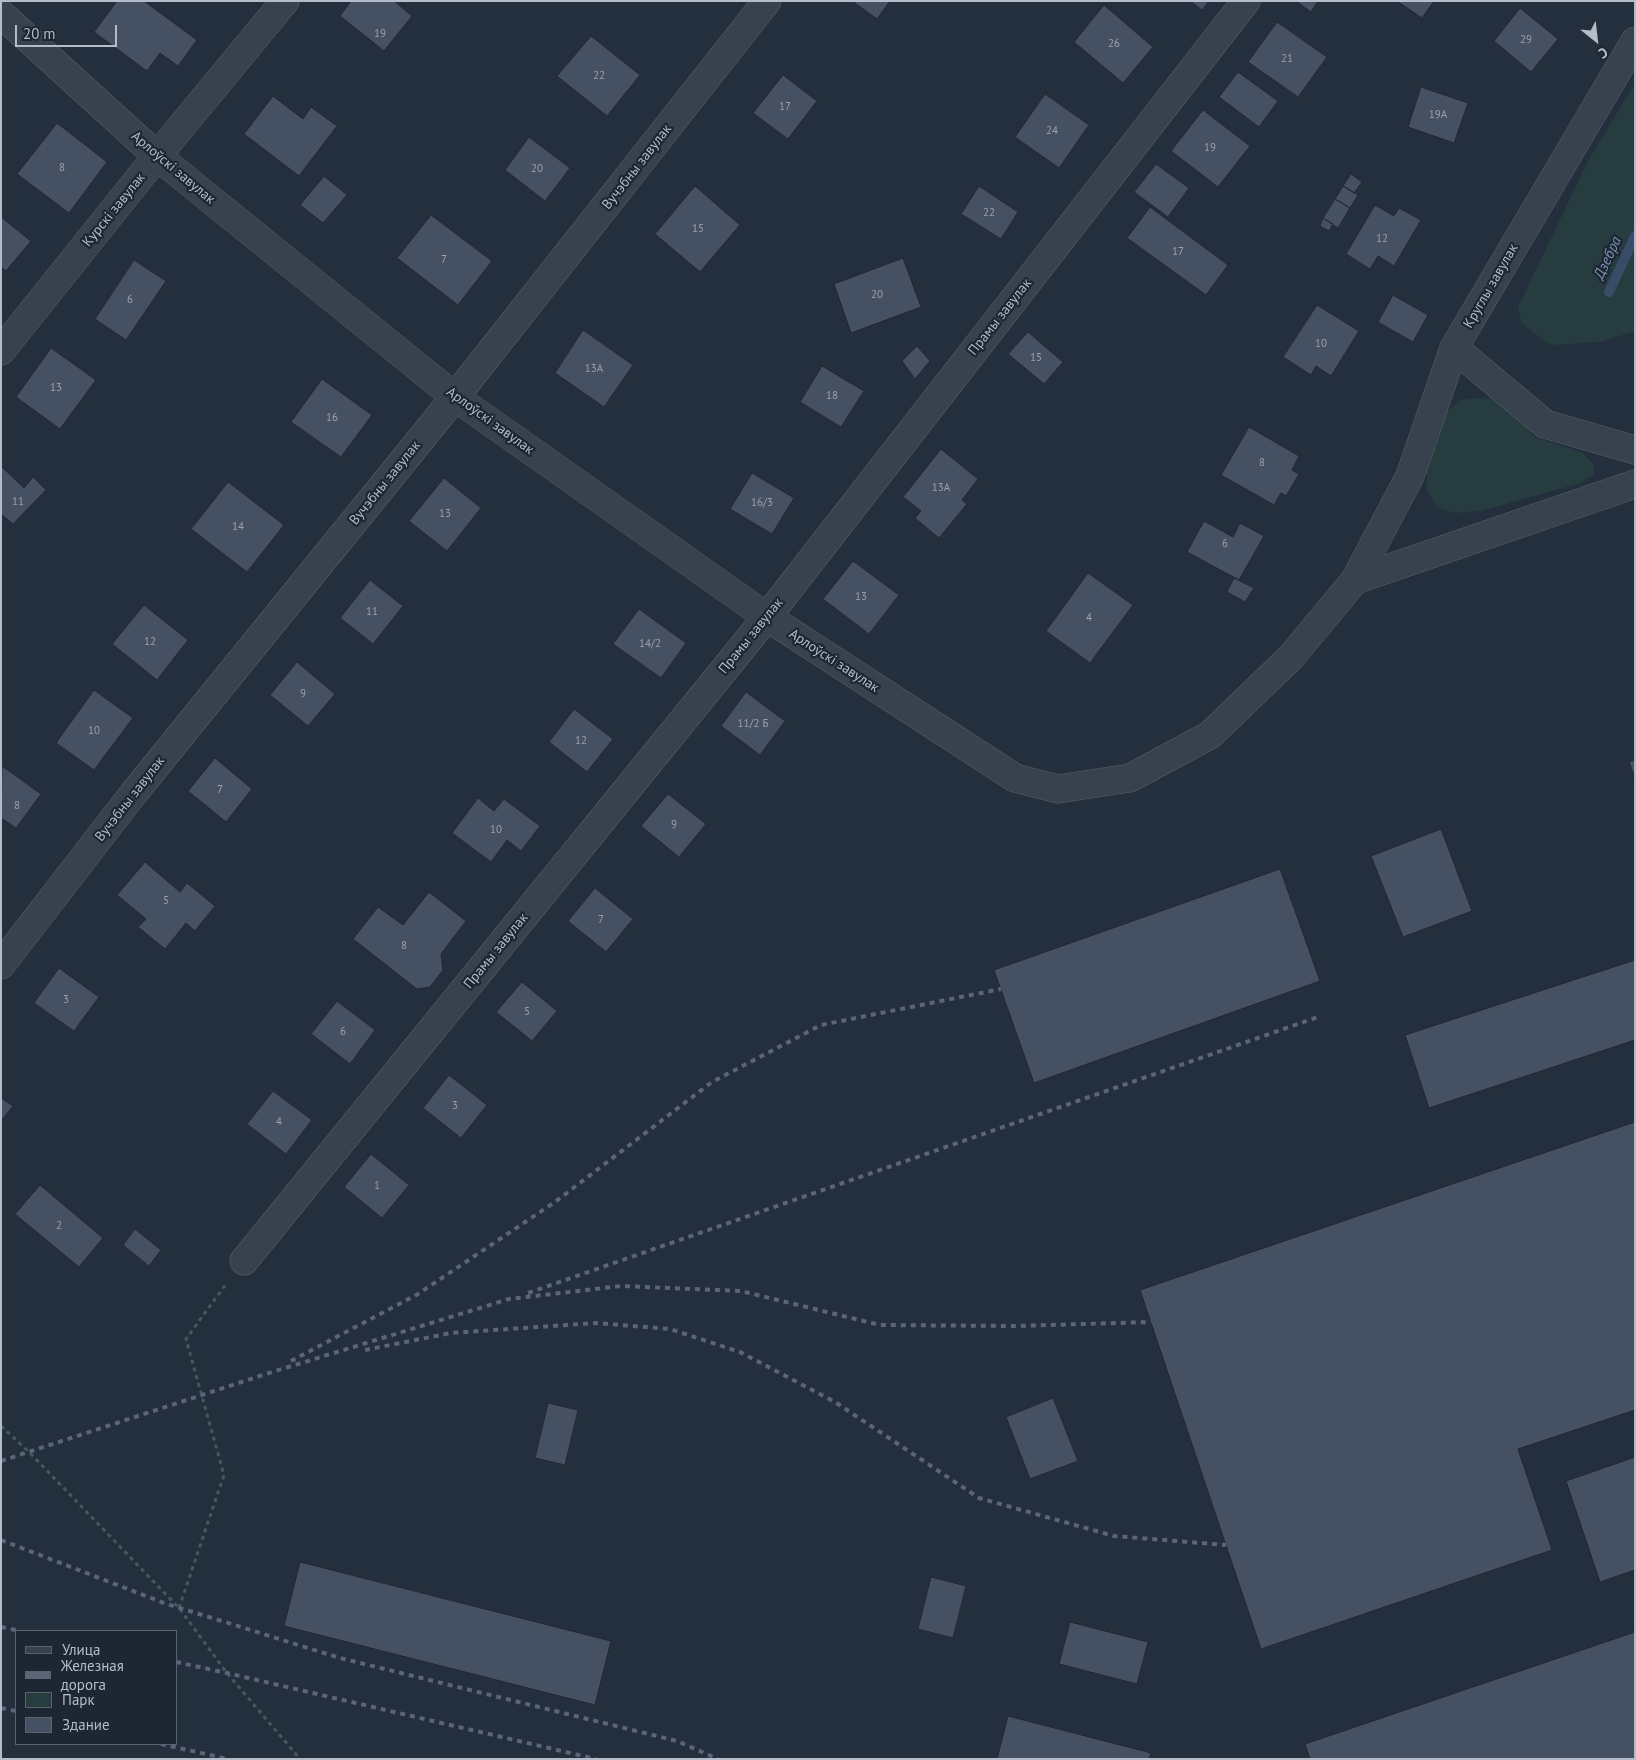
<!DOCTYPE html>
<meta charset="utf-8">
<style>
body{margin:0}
#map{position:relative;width:1636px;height:1760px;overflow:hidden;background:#242f3e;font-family:"PT Sans",sans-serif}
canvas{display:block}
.frame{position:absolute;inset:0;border:2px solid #b4bcc9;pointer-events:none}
.legend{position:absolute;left:15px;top:1630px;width:162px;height:115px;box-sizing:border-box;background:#1d2633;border:1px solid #59626f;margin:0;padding:6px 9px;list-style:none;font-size:15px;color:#b4bcc9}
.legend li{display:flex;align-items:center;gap:10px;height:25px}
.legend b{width:25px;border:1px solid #59626f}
.north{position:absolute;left:1571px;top:15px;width:50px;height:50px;-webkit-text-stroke:4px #1d2633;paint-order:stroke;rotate:151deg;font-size:14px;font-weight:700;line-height:20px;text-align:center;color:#b4bcc9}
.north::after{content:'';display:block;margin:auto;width:18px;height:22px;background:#b4bcc9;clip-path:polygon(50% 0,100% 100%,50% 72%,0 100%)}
.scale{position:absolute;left:15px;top:25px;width:102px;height:22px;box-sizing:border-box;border:2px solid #b4bcc9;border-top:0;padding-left:6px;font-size:15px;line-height:18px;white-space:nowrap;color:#b4bcc9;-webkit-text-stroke:4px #1d2633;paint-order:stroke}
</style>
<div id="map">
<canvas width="1636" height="1760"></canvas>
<div class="frame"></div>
<ul class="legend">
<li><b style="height:6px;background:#38414e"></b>Улица</li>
<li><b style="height:6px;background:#5a6575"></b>Железная дорога</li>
<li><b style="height:14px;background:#263c3f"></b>Парк</li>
<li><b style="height:14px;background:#455162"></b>Здание</li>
</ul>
<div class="north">С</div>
<div class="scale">20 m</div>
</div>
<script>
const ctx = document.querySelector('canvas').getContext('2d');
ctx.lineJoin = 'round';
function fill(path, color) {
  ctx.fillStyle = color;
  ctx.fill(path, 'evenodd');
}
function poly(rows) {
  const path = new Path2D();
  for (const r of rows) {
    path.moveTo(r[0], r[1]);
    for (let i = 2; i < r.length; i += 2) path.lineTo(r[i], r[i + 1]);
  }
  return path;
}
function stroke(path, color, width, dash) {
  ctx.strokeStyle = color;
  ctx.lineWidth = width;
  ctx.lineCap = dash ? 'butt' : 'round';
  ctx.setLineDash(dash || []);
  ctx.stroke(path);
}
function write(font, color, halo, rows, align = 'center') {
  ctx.font = font + ' "PT Sans",sans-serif';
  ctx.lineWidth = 4.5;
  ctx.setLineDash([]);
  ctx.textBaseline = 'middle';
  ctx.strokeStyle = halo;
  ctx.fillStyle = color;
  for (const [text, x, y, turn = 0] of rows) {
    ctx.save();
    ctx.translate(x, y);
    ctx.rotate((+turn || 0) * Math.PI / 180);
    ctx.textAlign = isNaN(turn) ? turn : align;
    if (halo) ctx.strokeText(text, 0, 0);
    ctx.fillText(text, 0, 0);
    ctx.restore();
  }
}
fill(poly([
 [1635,83,1635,331,1600,342,1550,345,1521,323,1518,307,1588,161],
 [1491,398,1516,415,1535,437,1583,453,1594,465,1594,474,1581,483,1481,511,1454,513,1437,507,1427,491,1427,471,1445,413,1463,399]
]), '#263c3f');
stroke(poly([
 [1609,292,1635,236]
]), '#394c67', 10);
const building = poly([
 [117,1,144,1,197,40,178,66,160,53,147,71,94,32,117,1],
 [351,1,394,1,412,16,384,51,340,16,351,1],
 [852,1,890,1,877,19,852,1],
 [1190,1,1209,1,1202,10,1190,1],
 [1296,1,1318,1,1311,12,1296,1],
 [1397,1,1434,1,1422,18,1397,1],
 [1104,5,1153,47,1123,83,1074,42,1104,5],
 [1520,8,1558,39,1531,72,1494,41,1520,8],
 [1277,22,1327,57,1298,97,1248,62,1277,22],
 [591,36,640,75,607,116,557,76,591,36],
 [1238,72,1278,101,1259,127,1219,97,1238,72],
 [783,75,817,101,788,139,753,113,783,75],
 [1421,87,1468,103,1454,143,1408,127,1421,87],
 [1045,94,1089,125,1059,168,1015,137,1045,94],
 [273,96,303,119,311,107,337,126,299,176,244,134,273,96],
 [1203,110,1250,146,1218,187,1171,151,1203,110],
 [57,123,107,162,69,213,17,174,57,123],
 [529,137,570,168,545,201,505,170,529,137],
 [1156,164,1189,188,1168,217,1134,192,1156,164],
 [1351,174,1362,182,1354,193,1343,186,1351,174],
 [324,176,347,195,323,223,300,205,324,176],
 [695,186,740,225,700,272,655,234,695,186],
 [979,186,1018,212,1001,239,961,214,979,186],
 [1343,186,1358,195,1350,208,1335,199,1343,186],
 [1335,199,1350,208,1338,228,1323,218,1335,199],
 [1375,205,1394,216,1399,208,1421,220,1394,266,1378,256,1370,269,1346,254,1375,205],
 [1150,207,1228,265,1206,295,1127,238,1150,207],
 [431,215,492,261,458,305,397,258,431,215],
 [1,217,31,241,6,271,1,267,1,217],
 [1323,218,1333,224,1329,231,1320,226,1323,218],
 [903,258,921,307,851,333,834,284,903,258],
 [134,260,166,281,126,340,95,319,134,260],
 [1393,295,1428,315,1413,342,1378,322,1393,295],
 [1317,305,1359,331,1331,376,1316,366,1311,375,1283,357,1317,305],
 [583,330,633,365,604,407,555,373,583,330],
 [1028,332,1063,362,1044,384,1008,354,1028,332],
 [917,346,930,361,915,379,902,361,917,346],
 [51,348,96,380,60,429,16,397,51,348],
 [822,366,864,391,841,427,800,402,822,366],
 [322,379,372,415,341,457,291,422,322,379],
 [1249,427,1299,456,1292,470,1299,474,1286,496,1281,493,1274,505,1221,475,1249,427],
 [941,449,978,479,962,500,967,504,939,538,915,518,921,511,903,497,941,449],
 [1,466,24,488,33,477,46,490,13,524,1,514,1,466],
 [752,473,794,498,772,534,730,509,752,473],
 [444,478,481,508,447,551,409,521,444,478],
 [228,482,284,525,247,572,191,529,228,482],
 [1204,521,1233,537,1240,523,1264,536,1239,580,1187,552,1204,521],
 [853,561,899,595,869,634,823,599,853,561],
 [1088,573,1133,605,1090,663,1046,631,1088,573],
 [1234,578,1254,588,1245,602,1227,592,1234,578],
 [370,580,403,606,373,644,340,618,370,580],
 [144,605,188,640,157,680,112,644,144,605],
 [639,609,686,643,661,678,613,644,639,609],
 [297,662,335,694,308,726,270,695,297,662],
 [94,690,133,718,94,770,56,743,94,690],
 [746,692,785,721,760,755,721,726,746,692],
 [574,709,613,739,587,772,549,742,574,709],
 [215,758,252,789,226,822,188,791,215,758],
 [1635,760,1635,778,1629,762,1635,760],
 [2,766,41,794,16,828,1,818,2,766],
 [668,794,706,824,679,857,641,826,668,794],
 [478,798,494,811,504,799,540,826,521,851,507,840,491,862,452,833,478,798],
 [1441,829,1472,911,1403,937,1371,856,1441,829],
 [145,862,180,892,187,883,215,906,195,931,186,923,165,949,138,927,146,919,117,895,145,862],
 [1280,869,1320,981,1034,1083,994,970,1280,869],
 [595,888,633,919,606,952,568,921,595,888],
 [429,892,466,921,441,954,443,970,430,987,417,989,353,939,378,907,403,925,429,892],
 [1635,960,1635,1040,1429,1108,1405,1035,1635,960],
 [59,968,99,997,74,1031,34,1003,59,968],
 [522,982,557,1011,532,1041,496,1012,522,982],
 [337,1001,375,1030,350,1064,311,1034,337,1001],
 [449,1075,487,1105,461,1138,423,1108,449,1075],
 [273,1091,312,1120,286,1154,247,1124,273,1091],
 [1,1098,13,1106,1,1121,1,1098],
 [1635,1122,1635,1410,1518,1449,1552,1550,1261,1649,1140,1290,1635,1122],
 [371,1154,409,1185,382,1218,344,1187,371,1154],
 [40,1185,103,1238,79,1267,15,1214,40,1185],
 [135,1229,161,1250,149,1266,123,1245,135,1229],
 [1053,1398,1078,1461,1030,1479,1006,1417,1053,1398],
 [548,1403,578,1410,565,1465,535,1458,548,1403],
 [1635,1457,1635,1570,1600,1582,1566,1481,1635,1457],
 [300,1562,611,1641,595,1705,284,1626,300,1562],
 [931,1577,966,1586,953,1638,918,1629,931,1577],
 [1070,1622,1148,1642,1137,1684,1059,1664,1070,1622],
 [1635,1632,1635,1759,1310,1759,1305,1744,1635,1632],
 [1008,1716,1151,1753,1149,1759,997,1759,1008,1716]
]);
fill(building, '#455162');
stroke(building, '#1f2835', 1);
const street = poly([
 [1,14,157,156,455,397,767,617,1015,778,1058,789,1130,778,1210,735,1291,657,1355,580,1410,476,1454,348,1635,41],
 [1454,348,1545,424,1635,450],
 [1,351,157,156,285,1],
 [1355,580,1635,484],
 [1,965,133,794,455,397,767,1],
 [244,1261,767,617,1246,1]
]);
stroke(street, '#565f6c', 29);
stroke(poly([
 [1,1426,29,1452,179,1608,227,1673,300,1759],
 [179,1608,224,1475,186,1339,226,1284]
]), '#44595c', 3, [4, 4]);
stroke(street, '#38414e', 28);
stroke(poly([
 [528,1293,1318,1017],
 [365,1350,451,1333,596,1323,670,1329,740,1352,835,1402,979,1498,1114,1536,1226,1545],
 [291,1361,418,1294,555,1202,712,1082,821,1025,1001,989],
 [1,1461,269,1373,509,1299,621,1286,741,1291,880,1325,1015,1326,1151,1322],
 [1,1540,164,1603,340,1658,677,1741,718,1759],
 [1,1627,21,1631],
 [176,1662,227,1673,596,1759],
 [1,1708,16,1711],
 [161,1744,228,1759]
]), '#5a6575', 4, [5, 5]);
write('11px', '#98a1af', null, [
 ["19",380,34],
 ["29",1526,40],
 ["26",1114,44],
 ["21",1287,59],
 ["22",599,76],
 ["17",785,107],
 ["19А",1438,115],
 ["24",1052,131],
 ["19",1210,148],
 ["8",62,168],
 ["20",537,169],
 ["22",989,213],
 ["15",698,229],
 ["12",1382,239],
 ["17",1178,252],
 ["7",444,260],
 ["20",877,295],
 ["6",130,300],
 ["10",1321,344],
 ["15",1036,358],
 ["13А",594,369],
 ["13",56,388],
 ["18",832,396],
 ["16",332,418],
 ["8",1262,463],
 ["13А",941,488],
 ["11",18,502],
 ["16/3",762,503],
 ["13",445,514],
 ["14",238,527],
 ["6",1225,544],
 ["13",861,597],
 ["11",372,612],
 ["4",1089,618],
 ["12",150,642],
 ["14/2",650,644],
 ["9",303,694],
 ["11/2 Б",753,724],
 ["10",94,731],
 ["12",581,741],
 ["7",220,790],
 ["8",17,806],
 ["9",674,825],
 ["10",496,830],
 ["5",166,901],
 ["7",601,920],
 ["8",404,946],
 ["3",66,1000],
 ["5",527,1012],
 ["6",343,1032],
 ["3",455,1106],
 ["4",279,1122],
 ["1",377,1186],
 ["2",59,1226]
]);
write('14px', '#b4bcc9', '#1d2633', [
 ["Вучэбны завулак",637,167,-52],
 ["Арлоўскі завулак",173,168,40],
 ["Курскі завулак",114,210,-51],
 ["Круглы завулак",1491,286,-60],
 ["Прамы завулак",1000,317,-52],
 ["Арлоўскі завулак",490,421,36],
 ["Вучэбны завулак",385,483,-51],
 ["Прамы завулак",751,636,-51],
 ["Арлоўскі завулак",834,661,33],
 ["Вучэбны завулак",130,799,-52],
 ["Прамы завулак",496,951,-51]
]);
write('italic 15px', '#7c92b1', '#1d2633', [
 ["Дзебра",1608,258,-65]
]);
</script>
